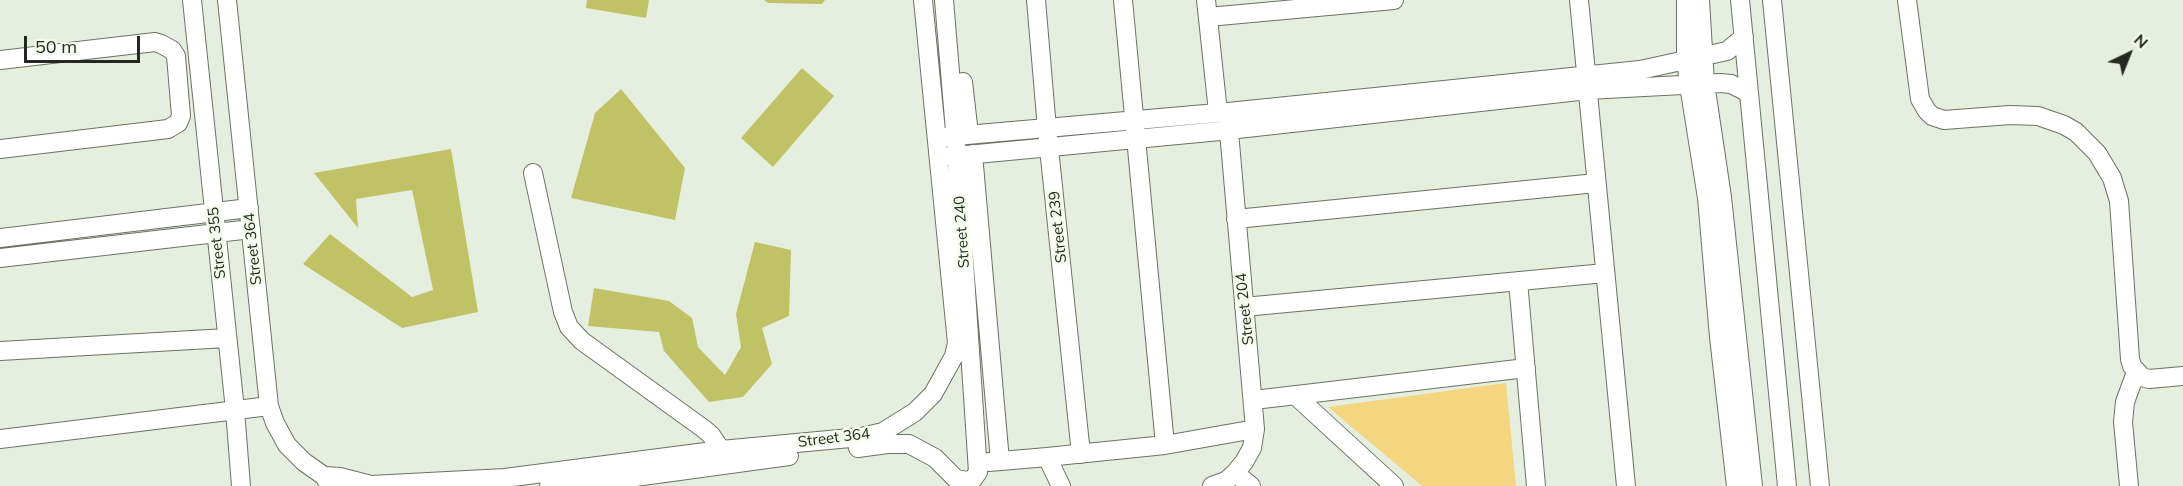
<!DOCTYPE html>
<style>
body{margin:0}
#map{position:relative;width:2183px;height:486px;overflow:hidden;background:#e6efdf;font-family:Mulish,sans-serif}
canvas{display:block}
.north{position:absolute;left:2099px;top:24px;width:60px;height:60px;-webkit-text-stroke:4px #f4fcec;paint-order:stroke;rotate:43deg;font-size:16px;font-weight:700;line-height:24px;text-align:center;color:#252822}
.north::after{content:'';display:block;margin:auto;width:21px;height:27px;background:#252822;clip-path:polygon(50% 0,100% 100%,50% 72%,0 100%)}
.scale{position:absolute;left:24px;top:36px;width:116px;height:27px;box-sizing:border-box;border:3px solid #252822;border-top:0;padding-left:8px;font-size:18px;line-height:21px;white-space:nowrap;color:#252822;-webkit-text-stroke:4px #f4fcec;paint-order:stroke}
</style>
<div id="map">
<canvas width="2183" height="486"></canvas>
<div class="north">N</div>
<div class="scale">50 m</div>
</div>
<script>
const ctx = document.querySelector('canvas').getContext('2d');
ctx.lineJoin = 'round';
function fill(path, color) {
  ctx.fillStyle = color;
  ctx.fill(path, 'evenodd');
}
function poly(rows) {
  const path = new Path2D();
  for (const r of rows) {
    path.moveTo(r[0], r[1]);
    for (let i = 2; i < r.length; i += 2) path.lineTo(r[i], r[i + 1]);
  }
  return path;
}
function stroke(path, color, width, dash) {
  ctx.strokeStyle = color;
  ctx.lineWidth = width;
  ctx.lineCap = dash ? 'butt' : 'round';
  ctx.setLineDash(dash || []);
  ctx.stroke(path);
}
function write(font, color, halo, rows, align = 'center') {
  ctx.font = font + ' Mulish,sans-serif';
  ctx.lineWidth = 5;
  ctx.setLineDash([]);
  ctx.textBaseline = 'middle';
  ctx.strokeStyle = halo;
  ctx.fillStyle = color;
  for (const [text, x, y, turn = 0] of rows) {
    ctx.save();
    ctx.translate(x, y);
    ctx.rotate((+turn || 0) * Math.PI / 180);
    ctx.textAlign = isNaN(turn) ? turn : align;
    if (halo) ctx.strokeText(text, 0, 0);
    ctx.fillText(text, 0, 0);
    ctx.restore();
  }
}
fill(poly([
 [1506,383,1516,486,1422,486,1328,407]
]), '#f3d67f');
fill(poly([
 [587,0,649,0,646,18,586,8],
 [764,0,825,0,822,4,768,3],
 [802,68,834,96,773,167,741,138],
 [621,89,685,168,675,220,571,198,595,113],
 [451,149,478,312,402,328,303,264,330,234,412,297,433,290,412,190,356,199,358,228,314,173],
 [755,242,791,250,789,316,762,328,772,364,743,397,709,402,664,351,659,332,588,326,594,288,669,301,692,318,698,347,725,375,741,347,736,314]
]), '#bfc366');
const minor = poly([
 [192,0,235,410,241,486],
 [227,0,269,406,275,423,287,445,304,462,324,476,330,486],
 [1036,0,1047,129,1081,454],
 [1123,0,1165,445],
 [1206,0,1218,112],
 [1579,0,1626,486],
 [1686,0,1686,59,1689,85,1707,198,1719,337,1736,486],
 [1700,0,1705,83,1722,197,1753,486],
 [1740,0,1787,486],
 [1772,0,1820,486],
 [1907,0,1920,99,1927,111,1932,116,1944,120,2010,115,2038,116,2064,125,2076,132,2097,153,2112,178,2119,201,2130,359,2132,366,2142,377,2149,379,2183,376],
 [1208,17,1394,0],
 [0,60,155,42,161,44,172,50,176,56,181,116,178,123,168,129,0,149],
 [963,82,969,134],
 [944,137,1228,112,1640,70,1727,51,1744,37],
 [973,154,1000,461],
 [945,157,1220,131,1588,90,1720,83,1731,84,1749,93],
 [533,173,563,312,569,327,582,341,704,429,711,435,721,450],
 [1236,219,1596,183],
 [0,238,249,208],
 [0,258,251,229],
 [1518,281,1536,486],
 [1244,307,1605,273],
 [0,351,227,338],
 [1296,396,1394,486],
 [1254,400,1526,368],
 [0,439,269,406],
 [858,448,887,444,909,444,935,458,956,479,968,481,973,479,978,472,957,155,944,0],
 [989,462,1047,457],
 [1235,473,1251,486],
 [324,476,340,477,371,485,505,478,721,450,861,437,883,432,915,412,933,394,954,356,957,343,923,0],
 [549,486,592,483,789,456],
 [1061,486,1047,457,1165,445,1255,429],
 [1212,486,1226,481,1235,473,1244,462,1252,448,1255,429,1228,120],
 [2129,486,2123,422,2125,402,2136,372]
]);
stroke(minor, '#6b7264', 20);
stroke(minor, '#fff', 18);
write('15px', '#252822', '#f4fcec', [
 ["Street 239",1058,227,-96],
 ["Street 240",962,232,-94],
 ["Street 355",217,243,-96],
 ["Street 364",253,249,-96],
 ["Street 204",1245,309,-96],
 ["Street 364",834,438,-7]
]);
</script>
